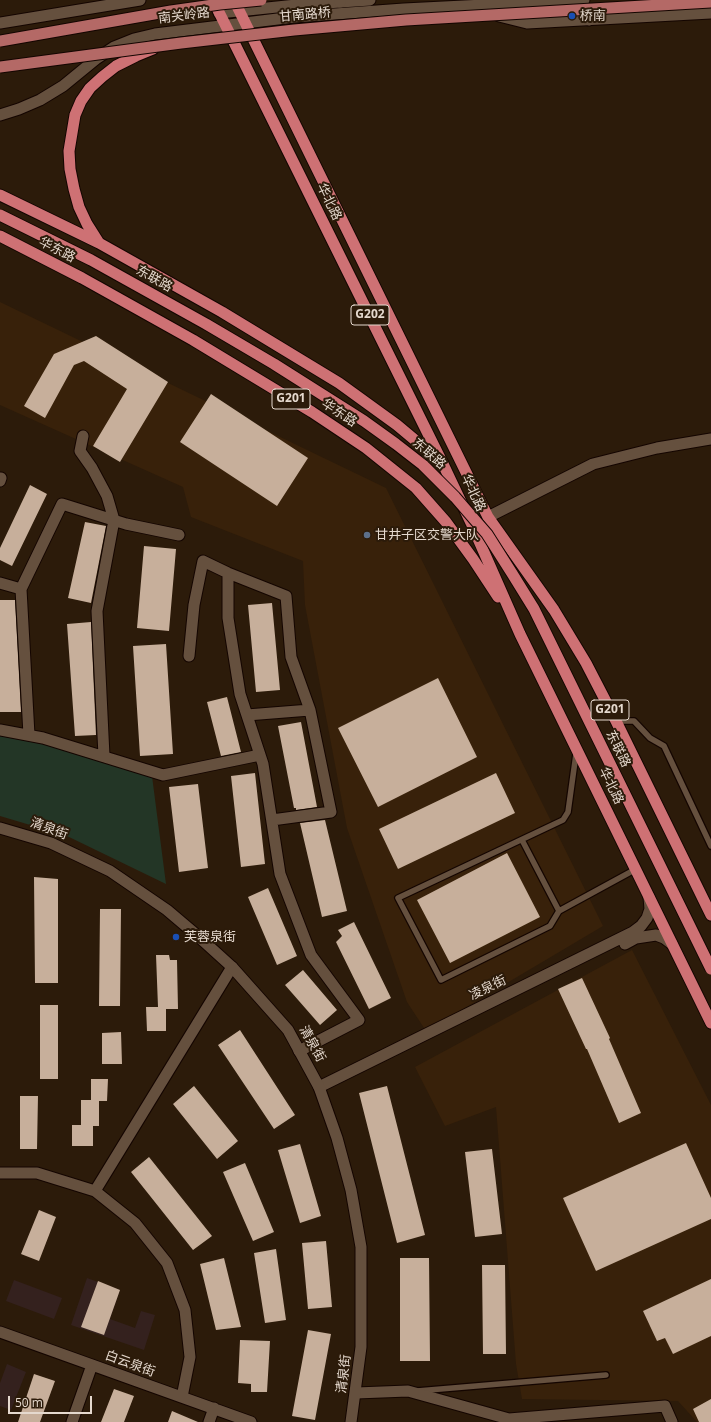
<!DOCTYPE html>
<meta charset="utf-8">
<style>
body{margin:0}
#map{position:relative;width:711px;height:1422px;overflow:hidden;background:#2c1b0a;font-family:"Open Sans",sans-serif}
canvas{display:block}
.scale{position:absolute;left:8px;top:1396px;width:84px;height:18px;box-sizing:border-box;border:2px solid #e5d9ce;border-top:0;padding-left:5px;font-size:12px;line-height:14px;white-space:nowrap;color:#e5d9ce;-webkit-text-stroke:3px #2c1b0a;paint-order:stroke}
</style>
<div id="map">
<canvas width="711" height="1422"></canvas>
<div class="scale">50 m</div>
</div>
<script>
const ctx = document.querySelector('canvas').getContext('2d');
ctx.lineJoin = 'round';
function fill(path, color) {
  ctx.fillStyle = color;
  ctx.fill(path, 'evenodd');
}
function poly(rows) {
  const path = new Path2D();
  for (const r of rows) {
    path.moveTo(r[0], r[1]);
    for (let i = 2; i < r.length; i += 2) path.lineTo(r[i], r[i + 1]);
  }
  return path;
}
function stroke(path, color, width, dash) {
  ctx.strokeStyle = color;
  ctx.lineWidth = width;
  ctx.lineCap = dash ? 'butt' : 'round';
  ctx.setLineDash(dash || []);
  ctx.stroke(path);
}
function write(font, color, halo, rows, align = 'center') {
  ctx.font = font + ' "Open Sans","Noto Sans SC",sans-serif';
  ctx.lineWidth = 4;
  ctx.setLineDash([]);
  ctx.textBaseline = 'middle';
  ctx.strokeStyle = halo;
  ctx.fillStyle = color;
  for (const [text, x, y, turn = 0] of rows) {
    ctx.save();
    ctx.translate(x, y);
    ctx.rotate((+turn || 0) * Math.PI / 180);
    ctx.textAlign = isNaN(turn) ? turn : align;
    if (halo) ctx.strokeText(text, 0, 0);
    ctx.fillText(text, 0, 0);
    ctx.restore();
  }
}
fill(poly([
 [87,1278,120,1290,110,1319,135,1328,141,1311,155,1315,144,1350,71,1325],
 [14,1280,62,1298,54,1319,6,1301],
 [7,1364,26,1372,11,1410,0,1406,0,1383]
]), '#34211e');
fill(poly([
 [0,302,386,488,603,926,426,1031,407,1002,347,828,305,605,303,561,191,517,183,487,0,405],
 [632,950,711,1105,711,1422,697,1422,678,1401,522,1399,516,1364,496,1107,445,1126,415,1067]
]), '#38210a');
fill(poly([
 [0,736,53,746,152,776,166,884,67,836,0,816]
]), '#233626');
fill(poly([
 [96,336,168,382,120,462,93,446,127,389,84,361,74,365,45,418,24,406,54,354],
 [211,394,308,458,277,506,180,442],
 [30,485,47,494,12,566,0,560,0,548],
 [85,522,106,526,91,603,68,598],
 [144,546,176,549,169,631,137,628],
 [0,600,15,600,21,712,0,712],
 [272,603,280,690,256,692,248,605],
 [91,622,96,735,75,736,67,624],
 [166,644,173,754,140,756,133,646],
 [438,678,477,757,378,807,338,728],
 [227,697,241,752,221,756,207,702],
 [301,722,317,807,296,810,296,808,294,808,278,726],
 [255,773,265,864,241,867,231,776],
 [496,773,515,813,398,869,379,829],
 [198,784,208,868,179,872,169,787],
 [325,820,347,911,322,917,300,823],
 [507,853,540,917,450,963,417,900],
 [34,877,58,879,58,983,35,983],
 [268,888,297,956,277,965,248,897],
 [100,909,121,909,120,1006,99,1006],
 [354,922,391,998,369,1009,336,942,342,936,338,930],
 [156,955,169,955,170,960,177,960,178,1009,166,1009,166,1031,147,1031,146,1007,158,1007],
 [303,970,337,1010,320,1025,285,985],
 [582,978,610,1038,609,1039,641,1113,619,1123,587,1049,586,1049,558,989],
 [40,1005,58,1005,58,1079,40,1079],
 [240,1030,295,1115,274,1129,218,1045],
 [121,1032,122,1064,102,1064,102,1033],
 [91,1079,108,1079,107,1101,99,1101,99,1126,93,1126,93,1146,72,1146,72,1125,81,1125,81,1100,91,1100],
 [194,1086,238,1141,217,1159,173,1104],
 [387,1086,425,1235,397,1243,359,1093],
 [20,1096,38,1096,37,1149,20,1149],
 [686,1143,711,1198,711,1219,596,1271,563,1198],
 [300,1144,321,1216,300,1223,278,1150],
 [492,1149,502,1234,475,1237,465,1152],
 [149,1157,212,1236,193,1250,131,1172],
 [245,1163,274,1232,253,1241,223,1172],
 [39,1210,56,1217,39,1261,21,1254],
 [326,1241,332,1307,308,1309,302,1243],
 [276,1249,286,1320,265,1323,254,1253],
 [224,1258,241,1327,216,1330,200,1264],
 [400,1258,429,1258,430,1361,400,1361],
 [482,1265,505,1265,506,1354,483,1354],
 [711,1279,711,1336,673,1354,665,1338,657,1341,643,1311],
 [98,1281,120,1290,104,1335,81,1327],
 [308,1330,331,1334,315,1420,292,1416],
 [240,1340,270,1341,267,1392,251,1392,251,1384,238,1383],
 [34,1374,55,1381,40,1422,18,1422],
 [114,1389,134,1396,124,1422,101,1422],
 [711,1399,711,1422,699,1422,693,1409],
 [172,1411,198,1422,168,1422]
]), '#c7af9b');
const service = poly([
 [616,721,634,721,650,738,664,746,711,846],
 [522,840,559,911,636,869],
 [559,911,550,926,441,980,398,898,563,820,568,812,576,754],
 [417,1391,606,1375]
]);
const minor = poly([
 [219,13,296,5,370,0],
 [499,16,527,23,711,13],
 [83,436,80,451,92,468,107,496,114,520,97,611,104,756],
 [0,481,1,478],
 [488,517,593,464,657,448,711,439],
 [228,573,228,618,240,694,263,764,280,874,311,955,359,1020,299,1051],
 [0,583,21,589],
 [189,656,194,605,203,561,228,573,286,596,291,657,310,710,331,812,272,820],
 [247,715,310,710],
 [0,730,43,738,163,775,260,755],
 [29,735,21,589,62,504,126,524,179,535],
 [625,944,636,938,656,935,664,938,672,944],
 [319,1087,633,932,641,926,647,918,650,909,649,897],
 [0,1173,37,1173,95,1191,135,1223,167,1263,185,1310,190,1357,182,1397],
 [95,1191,232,967],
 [0,1332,251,1422],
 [356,1393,408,1391,509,1419,665,1406,672,1422],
 [72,1422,92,1365],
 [209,1422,214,1408]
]);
const tertiary = poly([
 [340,0,340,2],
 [572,7,589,20],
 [0,23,140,0],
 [0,115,19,109,40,100,63,86,96,59,114,47,134,39,155,34,294,17,404,9,584,0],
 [0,828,51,843,110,871,167,910,200,938,232,967,288,1030,319,1087,337,1138,351,1190,361,1247,361,1347,351,1422]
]);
const trunk = poly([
 [213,0,443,464,472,525,520,634,711,1023],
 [234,0,488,517,554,610,586,663,616,721,711,915],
 [0,195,99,243,222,312,339,383,397,425,440,461],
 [0,236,82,278,193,340,312,412,366,448,416,488,446,522,473,559,498,597],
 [99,243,87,224,79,207,74,189,70,169,69,151,75,115,81,101,90,88,102,77,116,66,136,56,153,49]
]);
stroke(service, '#140500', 8);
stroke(minor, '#140500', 13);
stroke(tertiary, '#140500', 13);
stroke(trunk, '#140500', 13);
stroke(service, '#65503e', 5.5);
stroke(minor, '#65503e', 11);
stroke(tertiary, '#65503e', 11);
stroke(trunk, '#ce7174', 11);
const primaryBridge = poly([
 [0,41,171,11,220,4,261,0],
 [0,67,181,43,294,30,406,20,711,2]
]);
const trunkBridge = poly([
 [0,215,91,260,206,324,274,364,364,421,396,444,423,465,455,497,487,534,513,575,534,609,711,969]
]);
stroke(primaryBridge, '#140500', 13, []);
stroke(trunkBridge, '#140500', 13, []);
stroke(primaryBridge, '#b46966', 11);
stroke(trunkBridge, '#ce7174', 11);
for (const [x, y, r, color] of [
 [572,16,4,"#1a4fb4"],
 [367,535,4,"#5c6f8a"],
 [176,937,4,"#1a4fb4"]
]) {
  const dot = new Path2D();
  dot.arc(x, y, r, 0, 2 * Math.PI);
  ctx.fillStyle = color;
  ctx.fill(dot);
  stroke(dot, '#2c1b0a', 1.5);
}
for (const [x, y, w] of [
 [370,315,38],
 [291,399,38],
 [610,710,38]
]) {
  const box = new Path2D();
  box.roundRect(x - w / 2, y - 10, w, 20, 3);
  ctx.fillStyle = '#2c1b0a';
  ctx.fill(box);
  stroke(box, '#e5d9ce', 1);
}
write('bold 12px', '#e5d9ce', null, [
 ["G202",370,315],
 ["G201",291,399],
 ["G201",610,710]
]);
write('13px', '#e5d9ce', '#2c1b0a', [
 ["甘南路桥",305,15,-5],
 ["南关岭路",184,16,-7],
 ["华北路",329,202,64],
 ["华东路",57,250,27],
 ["东联路",154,279,29],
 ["华东路",339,413,33],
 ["东联路",429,454,41],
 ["华北路",473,493,65],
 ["东联路",618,749,64],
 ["华北路",611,786,64],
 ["清泉街",49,829,20],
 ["凌泉街",488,988,-26],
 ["清泉街",312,1044,61],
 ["白云泉街",130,1364,20],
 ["清泉街",344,1374,-83]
]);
write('13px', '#e5d9ce', '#2c1b0a', [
 ["桥南",580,16],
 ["甘井子区交警大队",375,535],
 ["芙蓉泉街",184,937]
], 'left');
</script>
